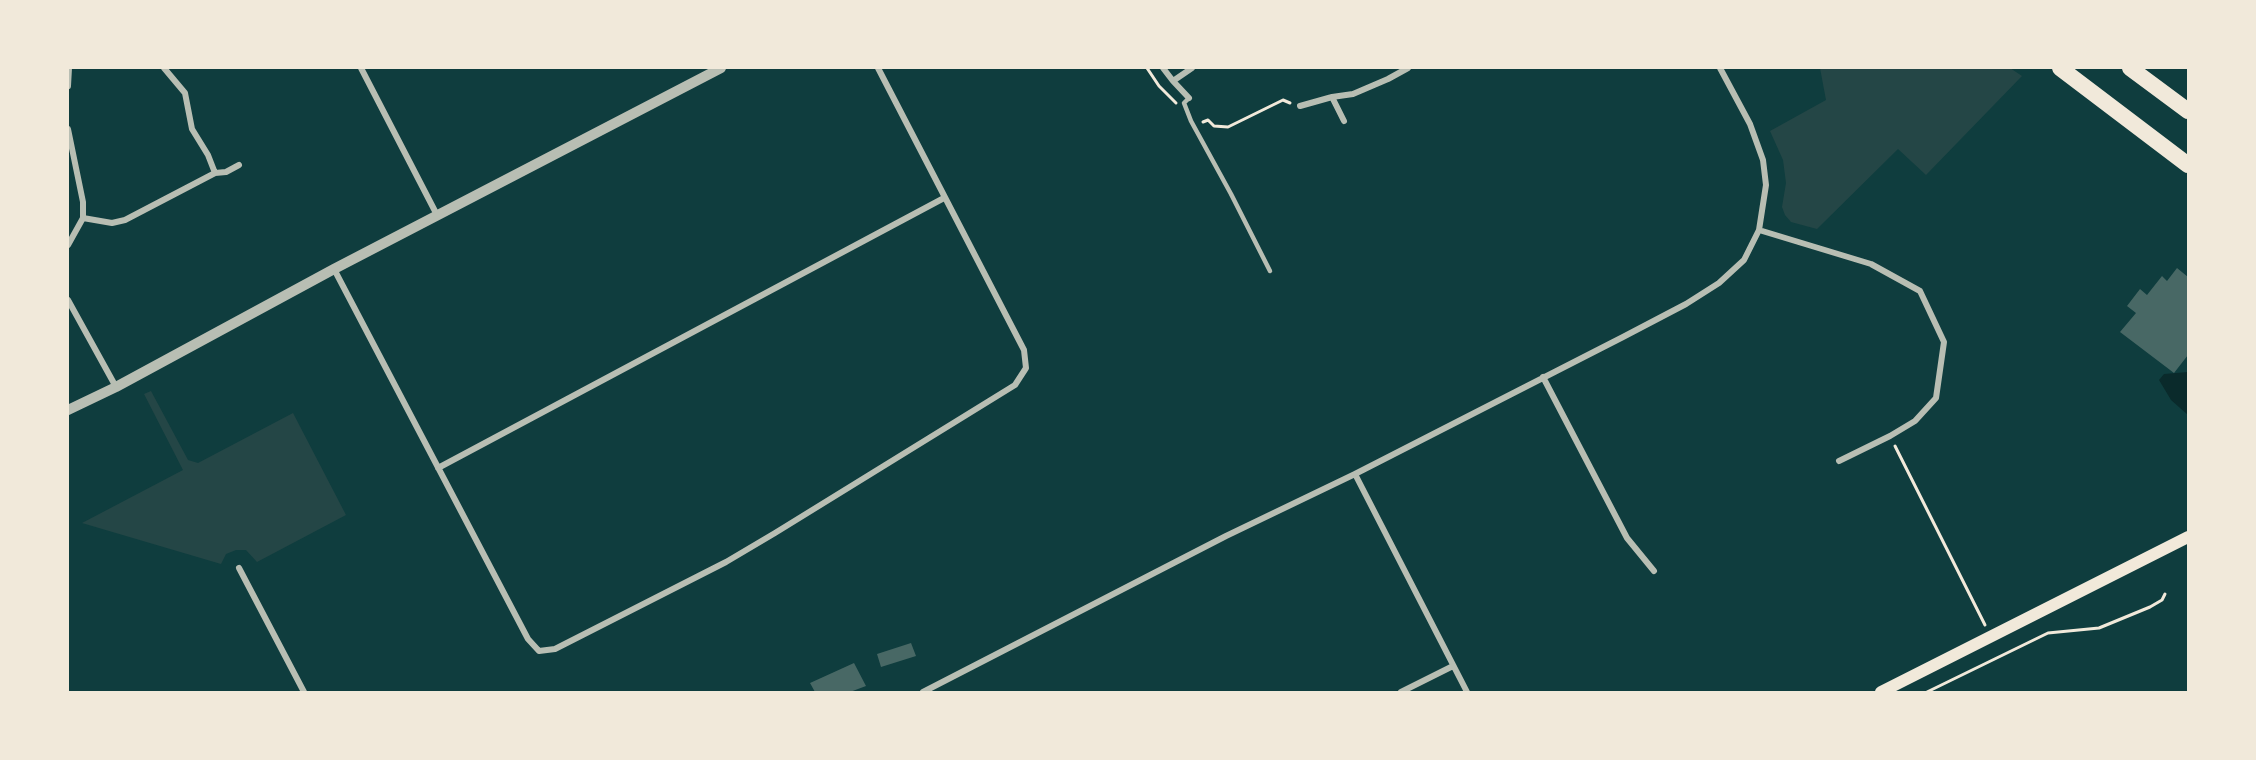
<!DOCTYPE html>
<style>
body{margin:0}
#map{position:relative;width:2256px;height:760px;overflow:hidden;background:#0f3d3e;font-family:"PT Sans Narrow",sans-serif}
canvas{display:block}
.frame{position:absolute;inset:0;border:69px solid #f1e9da;pointer-events:none}
</style>
<div id="map">
<canvas width="2256" height="760"></canvas>
<div class="frame"></div>
</div>
<script>
const ctx = document.querySelector('canvas').getContext('2d');
ctx.lineJoin = 'round';
function fill(path, color) {
  ctx.fillStyle = color;
  ctx.fill(path, 'evenodd');
}
function poly(rows) {
  const path = new Path2D();
  for (const r of rows) {
    path.moveTo(r[0], r[1]);
    for (let i = 2; i < r.length; i += 2) path.lineTo(r[i], r[i + 1]);
  }
  return path;
}
function stroke(path, color, width, dash) {
  ctx.strokeStyle = color;
  ctx.lineWidth = width;
  ctx.lineCap = dash ? 'butt' : 'round';
  ctx.setLineDash(dash || []);
  ctx.stroke(path);
}
fill(poly([
 [1820,68,2010,68,2022,76,1926,175,1898,149,1817,229,1791,222,1785,215,1782,207,1786,183,1783,160,1770,131,1826,100],
 [151,391,188,460,198,463,293,413,346,515,257,562,246,550,236,550,226,554,221,564,82,523,183,470,144,394]
]), '#244646');
fill(poly([
 [2188,372,2188,415,2171,400,2159,380,2164,374]
]), '#0a2a2b');
fill(poly([
 [2177,268,2188,277,2188,355,2174,373,2120,332,2136,313,2127,306,2140,289,2147,295,2162,276,2167,281],
 [911,643,916,656,881,667,877,654],
 [854,663,866,686,850,692,815,692,810,683]
]), '#486865');
stroke(poly([
 [1147,68,1159,86,1176,103],
 [1203,122,1208,120,1214,126,1228,127,1283,100,1290,103],
 [1895,446,1985,625],
 [1927,692,2048,633,2099,628,2150,607,2162,600,2165,594]
]), '#f1e9da', 3);
stroke(poly([
 [1189,98,1184,103,1191,121,1231,194,1270,271]
]), '#b8beb3', 4.5);
stroke(poly([
 [164,68,185,93,192,129,208,155,215,173],
 [361,68,437,215],
 [1163,68,1173,81],
 [68,86,69,68],
 [1332,97,1353,94,1388,79,1408,68],
 [1189,98,1173,81,1192,68],
 [1300,106,1332,97,1344,121],
 [68,129,83,202,83,218,68,245],
 [83,218,112,223,125,220,215,173,226,172,239,165],
 [1759,230,1871,264,1920,291,1944,342,1936,398,1915,421,1890,436,1839,461],
 [334,269,528,639,539,651,555,649,726,562,775,533,1015,385,1026,368,1024,350,878,68],
 [68,300,116,387],
 [1543,377,1627,538,1654,571],
 [438,468,944,198],
 [1355,474,1467,692],
 [239,568,304,692],
 [923,692,1226,536,1355,474,1623,337,1686,304,1719,283,1744,260,1759,230,1766,185,1763,160,1750,124,1720,68],
 [1401,692,1453,666]
]), '#b8beb3', 6);
stroke(poly([
 [68,410,116,387,334,269,721,68]
]), '#b8beb3', 10);
stroke(poly([
 [1881,692,2188,537]
]), '#f1e9da', 12);
stroke(poly([
 [2060,68,2188,165],
 [2130,68,2188,111]
]), '#f1e9da', 16);
</script>
